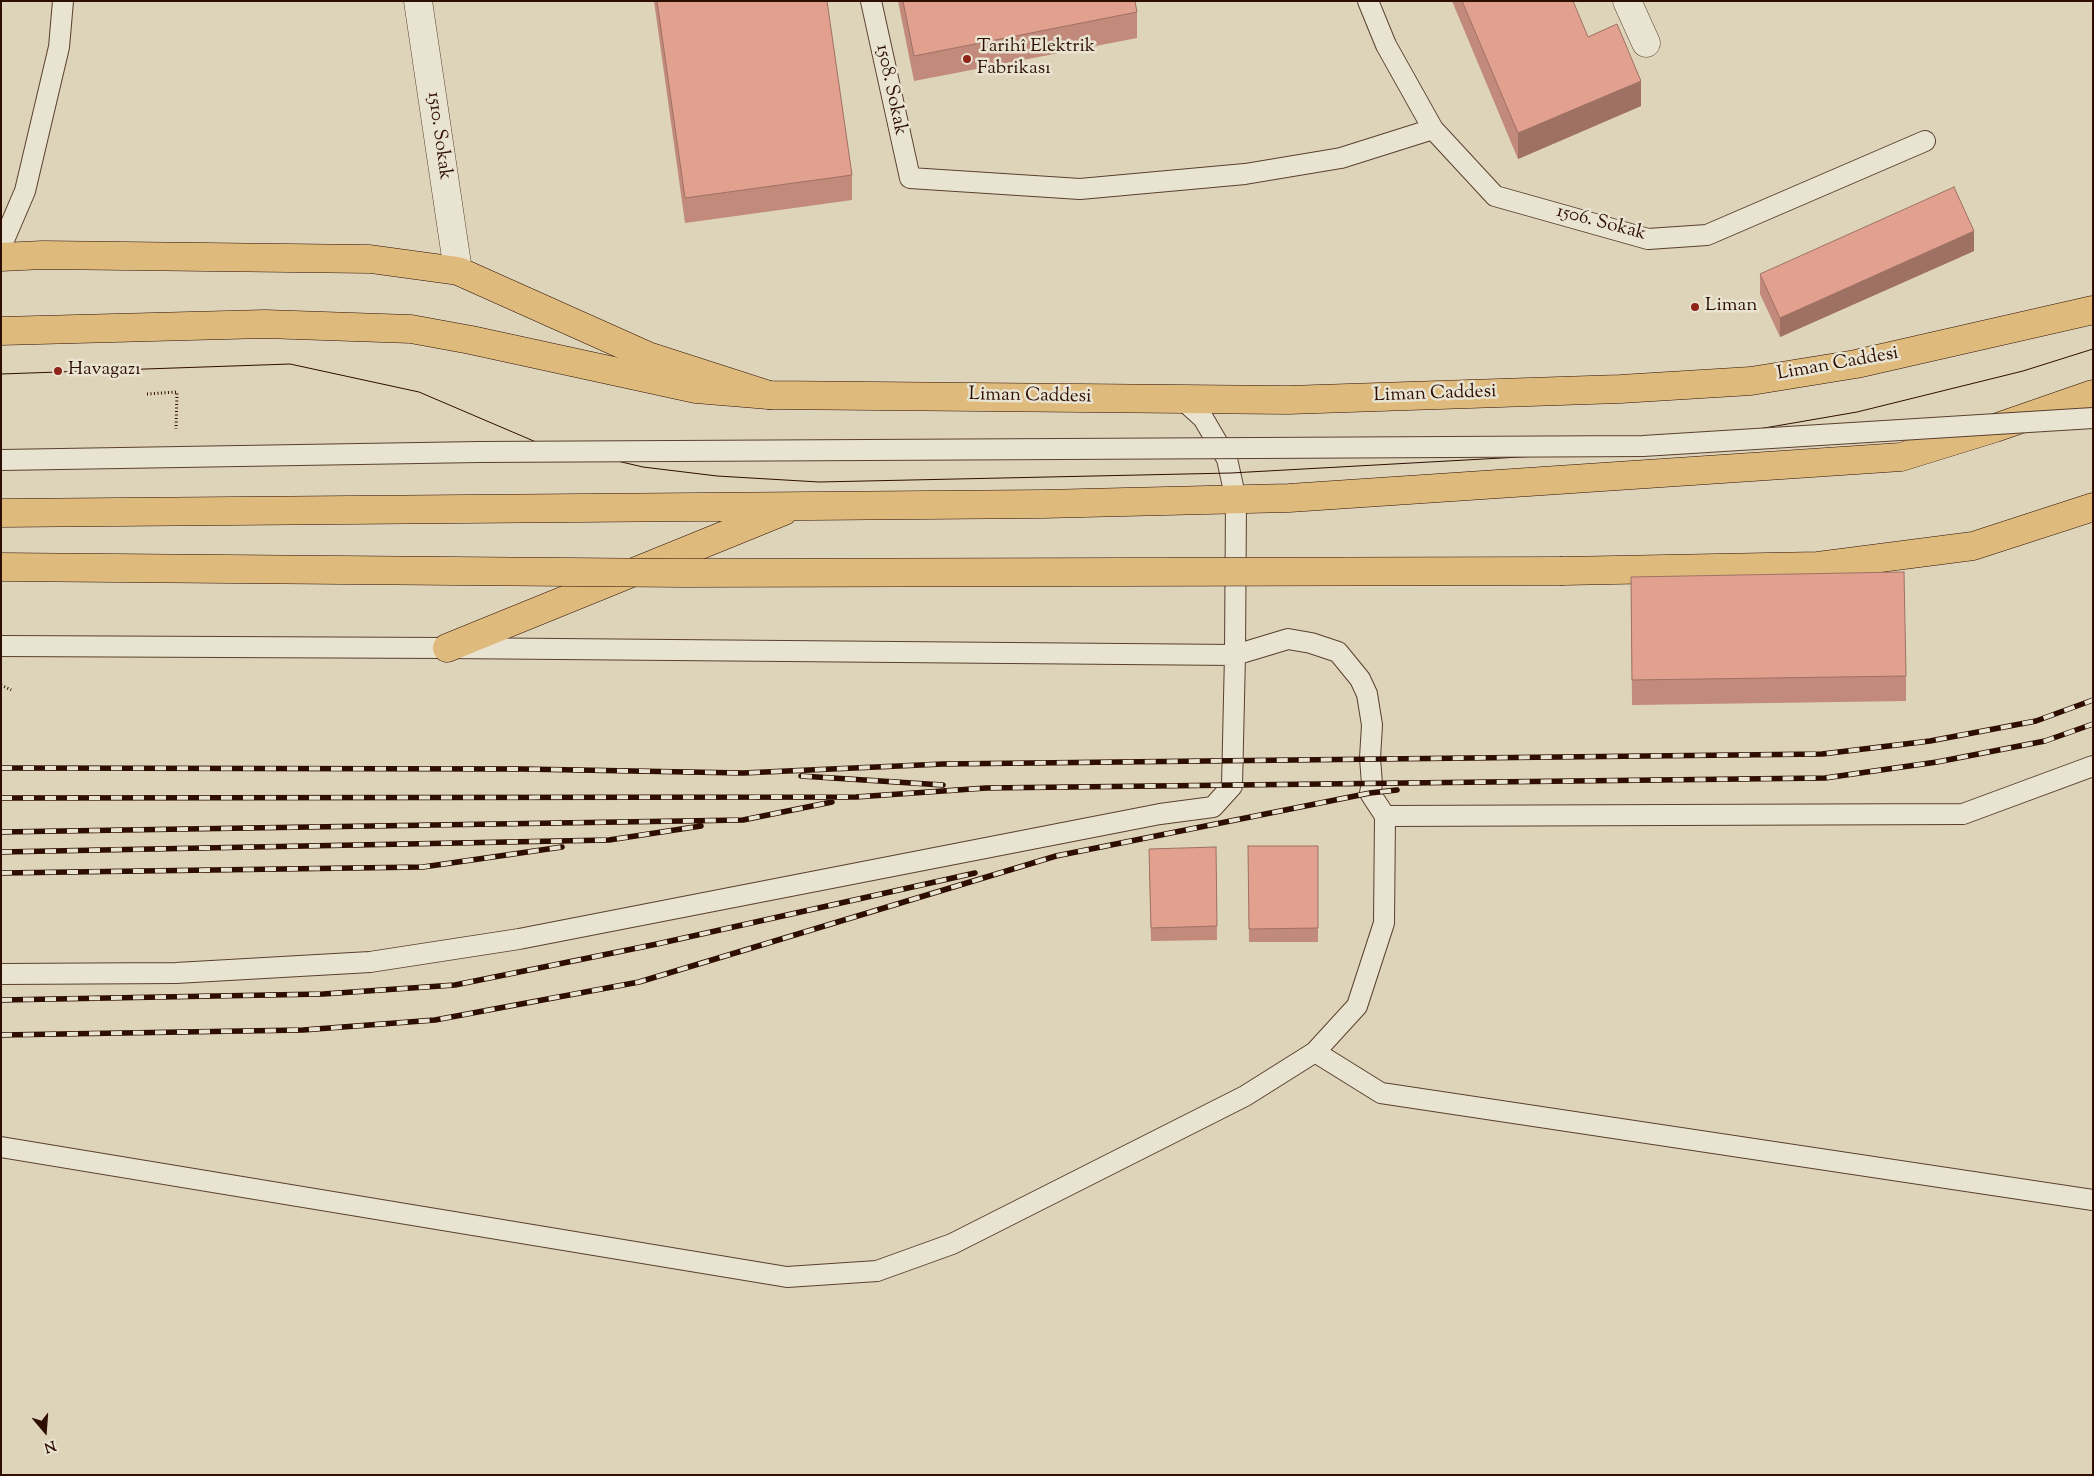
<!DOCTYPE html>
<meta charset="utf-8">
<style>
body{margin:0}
#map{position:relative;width:2094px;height:1476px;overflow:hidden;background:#ddd4b9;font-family:"Sorts Mill Goudy",serif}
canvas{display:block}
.frame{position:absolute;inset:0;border:2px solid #2e0e00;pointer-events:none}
.north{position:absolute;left:20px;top:1406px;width:50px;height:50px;-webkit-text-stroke:4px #e9e3d2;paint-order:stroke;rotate:162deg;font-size:14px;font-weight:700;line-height:20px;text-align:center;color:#2e0e00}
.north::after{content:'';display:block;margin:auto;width:18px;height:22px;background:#2e0e00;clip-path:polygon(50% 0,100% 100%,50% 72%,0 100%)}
</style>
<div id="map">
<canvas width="2094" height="1476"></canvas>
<div class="frame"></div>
<div class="north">N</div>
</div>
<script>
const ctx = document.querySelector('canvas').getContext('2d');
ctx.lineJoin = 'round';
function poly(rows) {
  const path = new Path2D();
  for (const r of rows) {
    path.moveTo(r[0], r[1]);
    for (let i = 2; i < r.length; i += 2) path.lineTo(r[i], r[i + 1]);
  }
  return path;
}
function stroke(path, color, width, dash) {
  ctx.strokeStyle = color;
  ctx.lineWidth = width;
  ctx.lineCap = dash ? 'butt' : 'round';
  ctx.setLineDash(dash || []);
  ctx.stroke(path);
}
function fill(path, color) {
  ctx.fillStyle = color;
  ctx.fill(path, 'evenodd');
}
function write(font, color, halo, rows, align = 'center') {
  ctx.font = font + ' "Sorts Mill Goudy",serif';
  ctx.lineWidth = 5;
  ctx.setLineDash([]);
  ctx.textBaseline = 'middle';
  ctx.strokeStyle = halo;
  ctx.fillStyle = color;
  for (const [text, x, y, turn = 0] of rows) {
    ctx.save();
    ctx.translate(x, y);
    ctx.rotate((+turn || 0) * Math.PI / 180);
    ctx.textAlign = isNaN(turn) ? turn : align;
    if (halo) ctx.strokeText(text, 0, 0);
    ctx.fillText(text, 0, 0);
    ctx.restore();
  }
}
const service = poly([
 [871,1,910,178,1080,189,1245,174,1341,158,1433,129],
 [1368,1,1386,45,1433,129,1495,196,1648,239,1707,235,1925,141],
 [1,247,25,191,59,47,63,1],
 [1,646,447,648,1235,655,1288,639,1311,643,1338,652,1360,679,1367,694,1372,725,1370,758,1372,784,1370,793,1385,816,1384,923,1357,1006,1315,1052],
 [1385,816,1963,814,2093,766],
 [1,974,176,973,370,962,519,939,1160,814,1213,807,1232,786,1235,655,1236,500,1227,459,1203,418,1182,399],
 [1,1147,787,1277,877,1271,952,1244,1245,1096,1315,1052,1381,1093,2093,1200]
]);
const minor = poly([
 [418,1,458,271],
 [1627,1,1646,43]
]);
const primary = poly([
 [1,257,43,255,370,259,458,271,648,356,769,395,1288,400,1620,389,1751,381,1856,364,2093,310],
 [1,513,1043,504,1289,498,1901,457,1995,428,2093,394],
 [447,648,784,511]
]);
const trunk = poly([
 [1,331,265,324,411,329,471,340,696,389,769,395],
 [1563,571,1818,566,1973,546,2093,507]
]);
stroke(service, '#5a402e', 22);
stroke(minor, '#5a402e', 29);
stroke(primary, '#2e0e00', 29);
stroke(trunk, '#2e0e00', 29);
stroke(poly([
 [147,394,177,392,176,429],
 [1,685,11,690]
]), '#2e0e00', 3, [1, 2.5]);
stroke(service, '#e9e3d2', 20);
stroke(minor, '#e9e3d2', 28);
stroke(primary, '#deba7c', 28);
stroke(trunk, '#deba7c', 28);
stroke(poly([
 [1,374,290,364,419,392,536,442,643,467,717,476,819,482,1231,473,1574,454,1718,436,1857,412,2023,371,2093,349]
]), '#2e0e00', 1);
const rail = poly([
 [1,768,522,769,743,773,943,764,1822,754,1930,741,2036,721,2093,700],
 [801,776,943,785],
 [1,798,856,797,986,788,1825,778,1937,762,2045,741,2093,724],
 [1,832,743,820,832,802],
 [1,852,609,840,701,826],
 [1,873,423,867,562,847],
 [1,1000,323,994,455,985,657,944,975,873],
 [1,1035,303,1030,435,1020,639,982,1056,856,1370,793,1397,790]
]);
stroke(rail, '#2e0e00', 5.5);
stroke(rail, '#e9e3d2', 4, [11]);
const serviceBridge = poly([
 [1,460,479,452,1643,446,2093,418]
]);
const trunkBridge = poly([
 [1,567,682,573,1563,571]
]);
stroke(serviceBridge, '#5a402e', 22, []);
stroke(trunkBridge, '#2e0e00', 29, []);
stroke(serviceBridge, '#e9e3d2', 20);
stroke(trunkBridge, '#deba7c', 28);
fill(poly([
 [654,1,827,1,852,175,852,200,685,223],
 [898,1,1135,1,1137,12,1137,38,914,81],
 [1452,1,1573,1,1588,37,1641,106,1518,159],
 [1974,251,1780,337,1760,294,1760,274],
 [1631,577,1906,676,1906,701,1632,705],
 [1248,846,1318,846,1318,942,1249,942],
 [1216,847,1217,940,1151,941,1149,862]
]), '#c28a7b');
fill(poly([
 [1641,81,1641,106,1518,159,1518,133],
 [1974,231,1974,251,1780,337,1780,318]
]), '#9e7164');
const building = poly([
 [657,1,827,1,852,175,685,198,657,1],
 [903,1,1135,1,1137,12,914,56,903,1],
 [1462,1,1573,1,1588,37,1617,24,1641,81,1518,133,1462,1],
 [1954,187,1974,231,1780,318,1760,274,1954,187],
 [1904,572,1906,676,1632,680,1631,577,1904,572],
 [1248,846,1318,846,1318,928,1249,929,1248,846],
 [1216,847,1217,926,1151,928,1149,849,1216,847]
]);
fill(building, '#e2a18f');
stroke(building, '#9e7164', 1);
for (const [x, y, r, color] of [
 [967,59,5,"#8f2418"],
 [1695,307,5,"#8f2418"],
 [58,371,5,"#8f2418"]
]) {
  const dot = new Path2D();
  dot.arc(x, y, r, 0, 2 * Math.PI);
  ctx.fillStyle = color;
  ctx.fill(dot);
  stroke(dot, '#e9e3d2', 2);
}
write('19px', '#2e0e00', '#e9e3d2', [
 ["Tarihî Elektrik",977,48],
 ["Fabrikası",977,70],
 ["Liman",1705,307],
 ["Havagazı",68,371]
], 'left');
write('19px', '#2e0e00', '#e9e3d2', [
 ["1508. Sokak",890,90,78],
 ["1510. Sokak",438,136,82],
 ["1506. Sokak",1601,224,15],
 ["Liman Caddesi",1838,365,-10],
 ["Liman Caddesi",1435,395,-2],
 ["Liman Caddesi",1030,397,1]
]);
</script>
